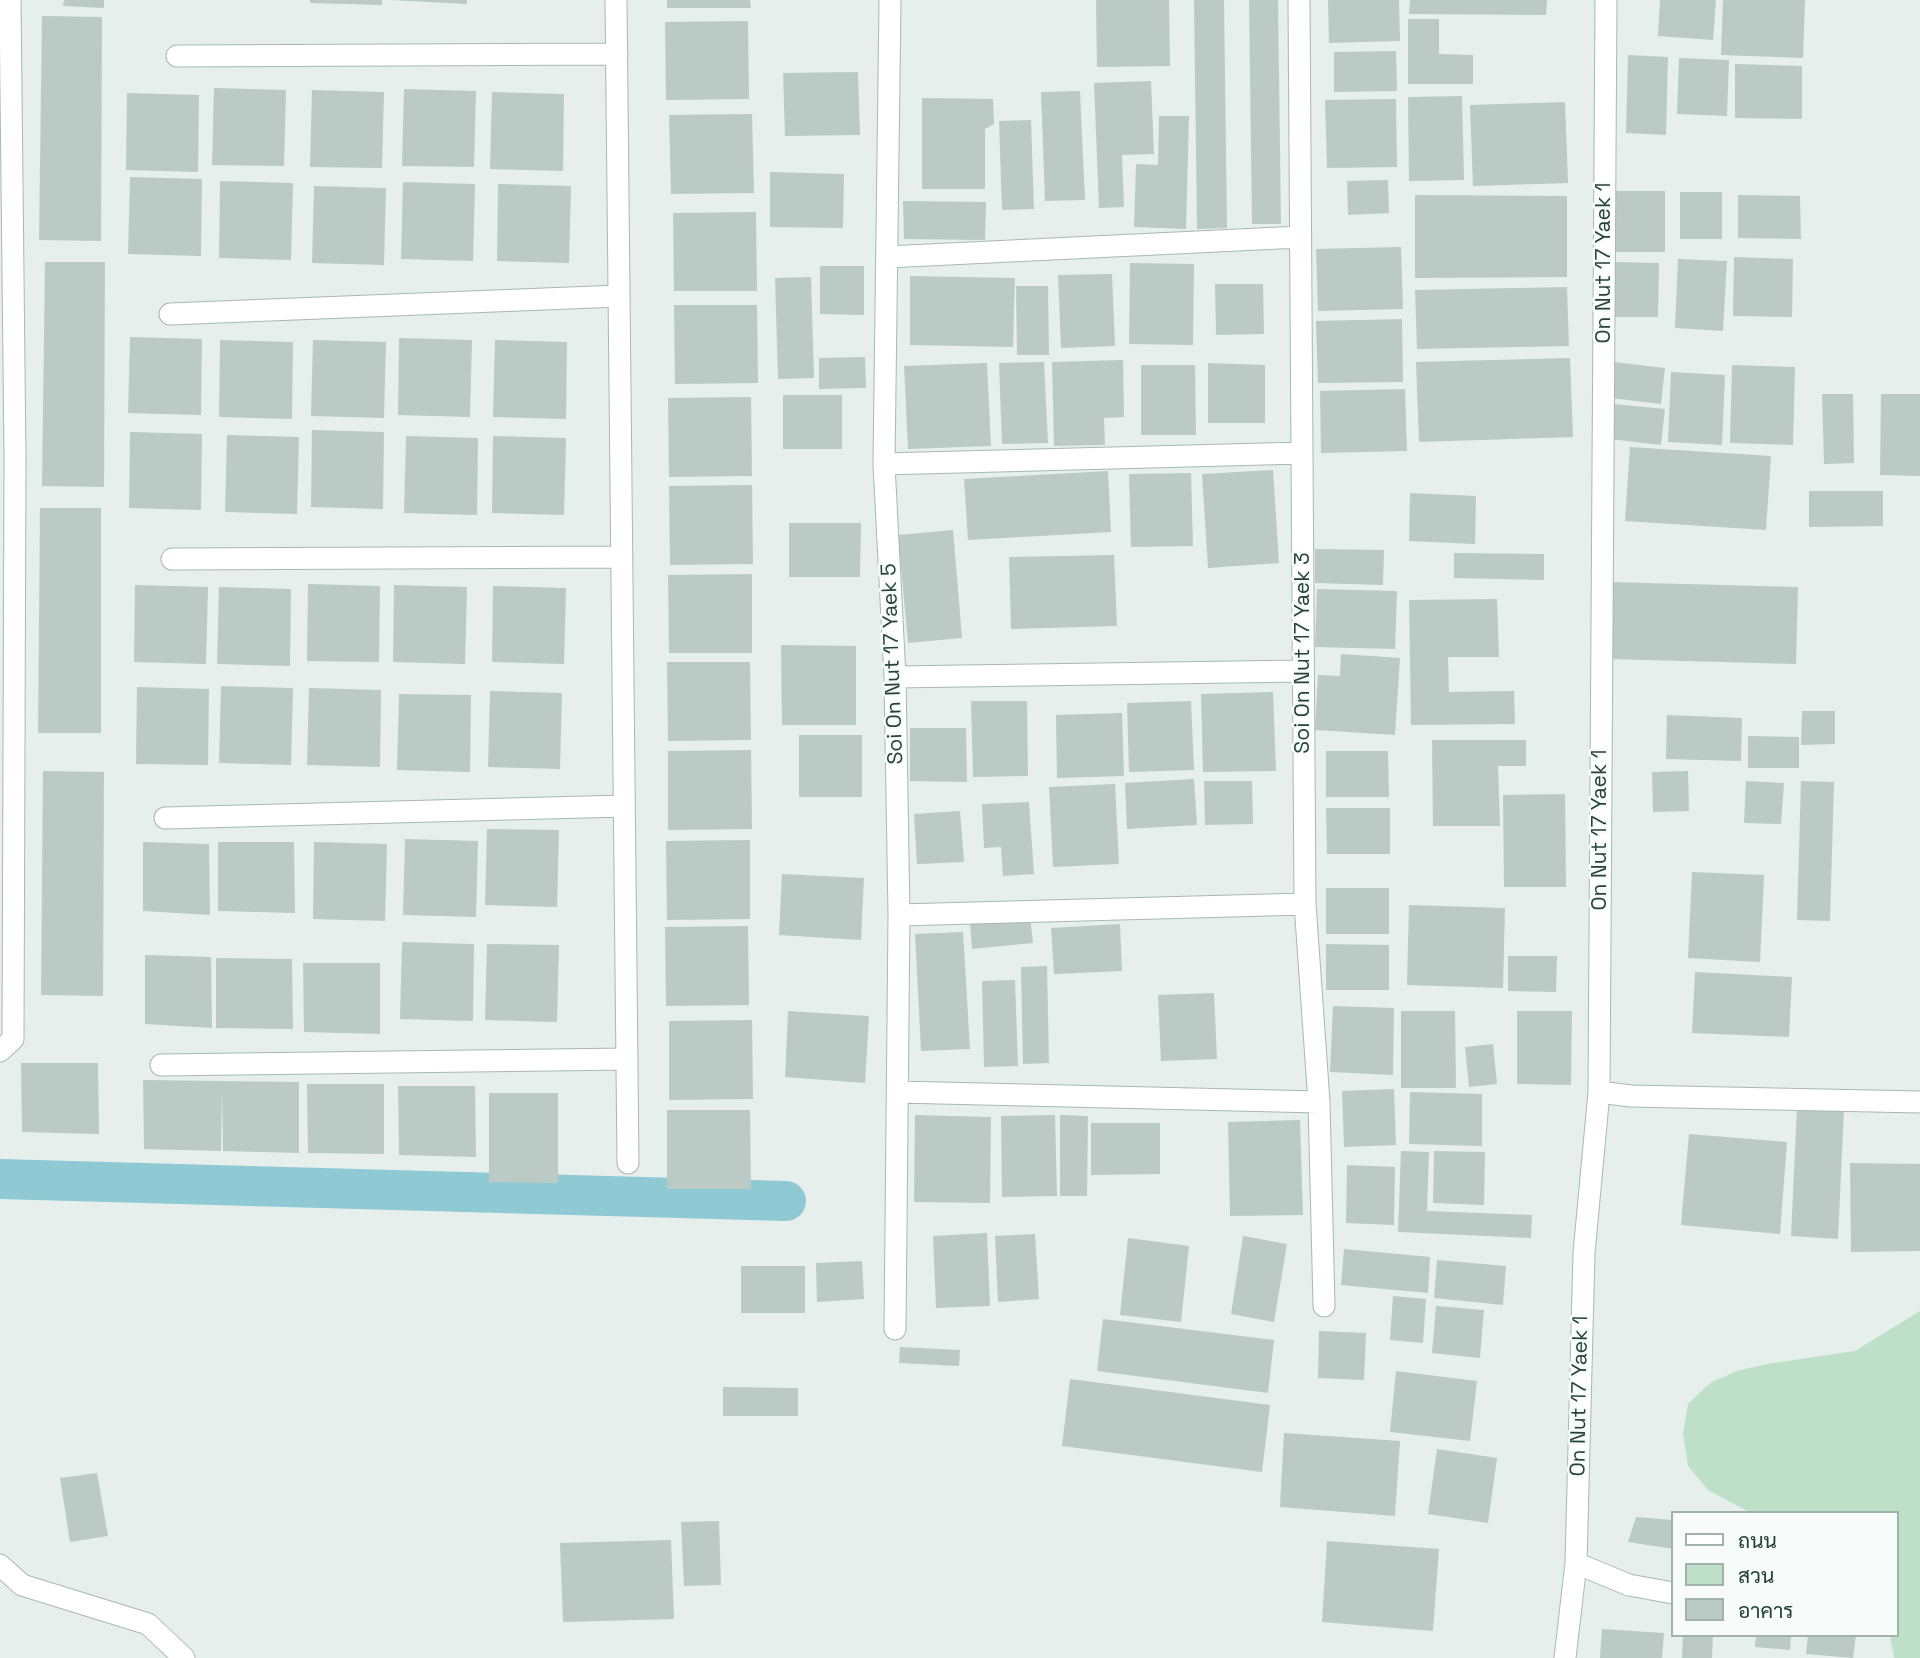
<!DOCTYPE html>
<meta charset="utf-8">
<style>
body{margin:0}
#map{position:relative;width:1920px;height:1658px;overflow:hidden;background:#e6efeb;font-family:"Space Grotesk",Sarabun,sans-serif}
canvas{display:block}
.legend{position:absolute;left:1671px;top:1511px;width:228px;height:126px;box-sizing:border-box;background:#f7fbf9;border:2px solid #a3b1ad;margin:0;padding:9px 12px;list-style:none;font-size:21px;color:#24423a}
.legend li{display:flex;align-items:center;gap:14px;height:35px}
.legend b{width:35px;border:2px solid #a3b1ad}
</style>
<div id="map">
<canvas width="1920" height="1658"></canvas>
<ul class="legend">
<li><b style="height:9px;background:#fff"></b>ถนน</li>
<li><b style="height:19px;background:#bfe0c8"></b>สวน</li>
<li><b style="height:19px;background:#bbcac4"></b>อาคาร</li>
</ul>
</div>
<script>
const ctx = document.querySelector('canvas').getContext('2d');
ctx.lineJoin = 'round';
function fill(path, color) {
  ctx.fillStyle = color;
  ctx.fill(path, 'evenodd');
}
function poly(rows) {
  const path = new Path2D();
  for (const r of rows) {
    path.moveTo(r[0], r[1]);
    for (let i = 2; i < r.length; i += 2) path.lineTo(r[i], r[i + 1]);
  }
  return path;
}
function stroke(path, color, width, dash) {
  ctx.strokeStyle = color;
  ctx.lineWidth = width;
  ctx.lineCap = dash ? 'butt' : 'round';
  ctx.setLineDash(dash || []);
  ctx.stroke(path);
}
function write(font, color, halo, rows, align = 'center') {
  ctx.font = font + ' "Space Grotesk",sans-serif';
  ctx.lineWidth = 5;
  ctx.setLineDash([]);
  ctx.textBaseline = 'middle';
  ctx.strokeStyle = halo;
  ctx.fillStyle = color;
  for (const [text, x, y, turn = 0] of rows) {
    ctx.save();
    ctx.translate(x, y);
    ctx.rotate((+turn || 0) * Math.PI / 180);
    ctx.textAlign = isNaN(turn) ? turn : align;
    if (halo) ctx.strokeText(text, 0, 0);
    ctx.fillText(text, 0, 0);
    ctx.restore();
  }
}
fill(poly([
 [1920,1311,1920,1658,1894,1658,1890,1635,1897,1635,1897,1513,1751,1513,1708,1490,1688,1466,1683,1433,1688,1404,1710,1383,1737,1371,1767,1364,1855,1351]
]), '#bfe0c8');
stroke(poly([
 [0,1179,786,1201]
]), '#8ec9d4', 40);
fill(poly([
 [64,0,104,0,104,8,63,6],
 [310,0,382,0,382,5,310,3],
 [390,0,467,0,467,4],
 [667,0,750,0,751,8,667,8],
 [1096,0,1169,0,1170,66,1097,67],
 [1194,0,1224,0,1227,228,1197,229],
 [1249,0,1278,0,1281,224,1252,224],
 [1328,0,1399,0,1400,41,1329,43],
 [1410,0,1547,0,1546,15,1409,14],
 [1660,0,1716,0,1713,40,1658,36],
 [1723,0,1805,0,1803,58,1721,55],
 [42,16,102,17,101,241,39,240],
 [1408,19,1439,19,1439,54,1473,55,1473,84,1408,84],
 [748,21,749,99,666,100,665,22],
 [1396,51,1397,91,1334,92,1334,52],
 [1628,55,1668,57,1666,135,1626,133],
 [1679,58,1729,60,1727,116,1677,114],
 [1735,64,1802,66,1802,119,1735,118],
 [858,72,860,135,785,136,783,73],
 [1151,81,1154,154,1122,155,1124,207,1099,208,1094,83],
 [214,88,286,90,284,166,212,165],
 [404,89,476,91,474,167,402,166],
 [312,90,384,92,382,168,310,167],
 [1080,91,1085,200,1045,201,1041,92],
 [492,92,564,94,563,171,490,169],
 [127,93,199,95,198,172,126,170],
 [1462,96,1464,180,1409,181,1408,97],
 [922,98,993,99,994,124,985,129,985,189,922,189],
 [1396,99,1397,167,1327,168,1325,100],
 [1565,102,1568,183,1473,186,1470,105],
 [752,114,754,193,671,194,669,115],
 [1159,116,1189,116,1186,229,1134,227,1136,164,1158,165],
 [1031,120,1034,209,1002,210,999,121],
 [770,172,844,174,843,228,770,227],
 [130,177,202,179,201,256,128,254],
 [1388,180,1389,213,1348,215,1347,181],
 [220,181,293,183,291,260,219,258],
 [403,182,475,184,473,261,401,259],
 [498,184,571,186,569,263,497,261],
 [314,186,386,188,384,265,312,263],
 [1613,191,1665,191,1665,252,1613,252],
 [1680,192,1722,192,1722,239,1680,239],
 [1415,195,1567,196,1567,277,1415,278],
 [1738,195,1800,196,1801,239,1738,238],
 [903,201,986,202,985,240,904,239],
 [756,212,757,291,674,291,673,213],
 [1401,247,1403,309,1318,311,1316,249],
 [1734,257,1793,259,1792,317,1733,316],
 [1678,259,1727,261,1723,331,1675,328],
 [45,262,105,262,104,487,42,486],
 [1612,262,1659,263,1658,317,1612,317],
 [1130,263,1194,264,1193,345,1129,344],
 [820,266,864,266,864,315,820,314],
 [1112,274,1115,346,1061,348,1058,275],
 [910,276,1015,278,1013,347,910,345],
 [811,277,814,378,778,379,775,278],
 [1215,284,1263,284,1264,334,1216,335],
 [1016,286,1048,286,1049,355,1017,355],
 [1567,287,1569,346,1417,349,1415,290],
 [674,305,757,305,758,383,675,384],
 [1402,319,1403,382,1318,383,1316,321],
 [130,337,202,339,201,415,128,413],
 [399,338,472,340,470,417,398,415],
 [220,340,293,342,292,419,219,417],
 [313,340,386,342,384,418,311,416],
 [495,340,567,342,566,419,493,417],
 [865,357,866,388,819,389,819,358],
 [1570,358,1573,437,1419,442,1416,362],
 [1123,360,1124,417,1104,418,1105,445,1054,446,1052,362],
 [1044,362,1048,443,1002,444,999,363],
 [1614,362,1665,368,1661,404,1610,398],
 [987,363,991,446,908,449,904,366],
 [1208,363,1265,365,1265,423,1208,423],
 [1141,365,1195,365,1196,435,1141,435],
 [1732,365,1795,367,1793,445,1730,443],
 [1671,372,1725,375,1722,445,1668,442],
 [1405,389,1407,451,1321,453,1320,391],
 [1822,394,1853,394,1854,463,1824,464],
 [1881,394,1920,394,1920,476,1880,475],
 [783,395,842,395,842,449,783,449],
 [751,397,752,476,669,477,668,398],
 [1614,404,1665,409,1661,445,1610,439],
 [312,430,384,432,383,509,311,507],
 [130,432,202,434,201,510,129,508],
 [227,435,299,437,297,514,225,512],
 [406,436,478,438,477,515,404,513],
 [493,436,566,438,564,515,492,513],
 [1630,447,1771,456,1766,530,1625,521],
 [1273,470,1279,563,1208,568,1202,474],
 [1108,471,1111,532,968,540,964,479],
 [1191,473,1193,546,1131,547,1129,474],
 [752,485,753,564,670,565,669,486],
 [1809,491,1883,491,1883,526,1809,527],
 [1410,493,1476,496,1475,544,1409,541],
 [40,508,101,508,101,733,38,733],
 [789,523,861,523,860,577,789,577],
 [953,530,962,638,908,643,898,535],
 [1315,549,1384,550,1383,585,1315,583],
 [1454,553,1544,554,1544,580,1454,578],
 [1114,555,1117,626,1011,629,1009,557],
 [752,574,752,653,669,653,668,575],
 [1609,582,1798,587,1796,664,1607,659],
 [308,584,380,586,379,662,307,661],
 [135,585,208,587,206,664,134,662],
 [394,585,467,587,465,664,393,662],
 [493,586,566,588,564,664,492,662],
 [219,587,291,589,290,666,217,664],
 [1317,589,1397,591,1395,649,1315,647],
 [1497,599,1499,657,1448,657,1449,692,1514,691,1515,724,1411,725,1409,600],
 [781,645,856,646,856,725,782,725],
 [1341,654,1400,658,1395,735,1315,730,1318,675,1340,676],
 [667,662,750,662,751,740,668,741],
 [221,686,293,688,291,765,219,763],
 [137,687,209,689,208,765,136,764],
 [309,688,381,690,380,767,307,765],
 [490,691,562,693,560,769,488,767],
 [1273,692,1276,771,1203,772,1201,694],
 [399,694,471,695,470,772,397,770],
 [971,701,1027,701,1028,776,973,777],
 [1191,701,1194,770,1129,772,1127,703],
 [1802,711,1835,711,1835,744,1801,745],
 [1122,713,1124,776,1057,778,1056,715],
 [1667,715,1742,718,1741,761,1666,759],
 [910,728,966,728,967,782,910,781],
 [799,735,862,735,862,797,799,797],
 [1748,736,1799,737,1799,768,1748,768],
 [1432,740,1526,740,1526,766,1498,766,1500,826,1433,826],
 [751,750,752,829,668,830,668,751],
 [1326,751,1388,751,1389,797,1326,797],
 [43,771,104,772,103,996,41,995],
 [1688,771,1689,811,1653,812,1652,772],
 [1194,779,1197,825,1127,829,1125,783],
 [1204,781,1252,781,1253,824,1205,825],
 [1746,781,1784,783,1781,824,1744,823],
 [1801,781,1834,782,1830,921,1797,920],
 [1115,784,1119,864,1053,867,1049,787],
 [1565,794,1566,887,1504,887,1503,795],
 [1029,802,1034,874,1003,876,1001,847,984,848,982,804],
 [1326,808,1390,808,1390,854,1327,854],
 [960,811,964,862,917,864,914,814],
 [487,829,559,830,557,907,485,905],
 [405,839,478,841,476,917,403,915],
 [750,840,750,919,667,920,666,841],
 [143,842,209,844,210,915,143,911],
 [218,842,294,842,295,913,218,911],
 [314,842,387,844,385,921,313,919],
 [1692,872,1764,875,1760,962,1688,958],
 [782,874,864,878,861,940,779,935],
 [1326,888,1389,888,1389,934,1326,934],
 [1409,905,1505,908,1503,988,1407,985],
 [1030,916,1033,943,972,949,970,923],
 [1120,924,1122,971,1054,974,1051,928],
 [748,926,749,1005,666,1006,665,927],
 [963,932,970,1049,921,1051,915,934],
 [402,942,474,944,473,1021,400,1019],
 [487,944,559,945,557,1022,485,1020],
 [1326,944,1389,945,1389,990,1326,990],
 [145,955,211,957,212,1028,145,1024],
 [1508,956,1557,956,1556,992,1508,991],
 [216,958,292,959,293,1029,216,1028],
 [303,963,380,963,380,1034,304,1032],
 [1047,966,1049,1063,1023,1064,1021,967],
 [1695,972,1792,977,1789,1037,1692,1033],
 [1015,980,1018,1066,984,1067,982,981],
 [1214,993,1217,1059,1161,1061,1158,995],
 [1333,1006,1394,1008,1393,1075,1330,1072],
 [788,1011,869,1016,865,1083,785,1077],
 [1401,1011,1455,1011,1456,1088,1401,1088],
 [1517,1011,1572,1011,1571,1085,1517,1084],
 [752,1020,753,1099,669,1100,669,1021],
 [1493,1044,1497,1084,1469,1087,1465,1047],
 [21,1063,98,1063,99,1134,22,1132],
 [143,1080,299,1082,299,1153,223,1151,222,1085,221,1151,144,1149],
 [307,1084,384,1084,384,1154,308,1153],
 [398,1086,475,1086,476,1157,399,1155],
 [1394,1089,1396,1145,1344,1147,1342,1091],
 [1410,1092,1482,1094,1482,1146,1409,1144],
 [489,1093,558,1093,558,1183,489,1182],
 [1797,1106,1844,1109,1838,1239,1791,1236],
 [667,1110,750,1110,751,1189,667,1189],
 [915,1115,991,1117,990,1203,914,1202],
 [1055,1115,1057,1196,1002,1197,1001,1116],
 [1060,1115,1088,1116,1087,1196,1060,1196],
 [1300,1120,1303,1215,1230,1216,1228,1122],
 [1091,1123,1160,1123,1160,1174,1091,1175],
 [1689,1134,1787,1142,1780,1234,1681,1225],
 [1401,1151,1429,1152,1427,1211,1532,1215,1531,1238,1398,1232],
 [1434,1151,1485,1152,1484,1205,1433,1203],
 [1850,1163,1920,1164,1920,1251,1851,1252],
 [1347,1165,1395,1167,1394,1225,1346,1223],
 [987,1233,990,1306,936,1308,933,1236],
 [1035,1234,1039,1299,998,1302,995,1236],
 [1243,1236,1287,1244,1274,1322,1231,1314],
 [1128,1238,1189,1246,1181,1322,1120,1315],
 [1344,1249,1430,1257,1428,1293,1341,1285],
 [1437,1260,1506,1266,1503,1305,1434,1298],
 [862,1261,864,1299,817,1302,816,1263],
 [741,1266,805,1266,805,1313,741,1313],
 [1393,1296,1426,1299,1423,1343,1390,1340],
 [1436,1306,1484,1310,1480,1358,1432,1353],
 [1103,1319,1274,1340,1268,1393,1097,1371],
 [1319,1331,1366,1333,1364,1380,1318,1378],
 [900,1347,960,1350,959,1366,899,1363],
 [1396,1371,1477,1381,1470,1441,1390,1432],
 [1070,1379,1270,1405,1262,1472,1062,1446],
 [723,1387,798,1388,798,1416,723,1416],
 [1284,1433,1400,1441,1395,1516,1280,1507],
 [1437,1449,1497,1458,1488,1523,1428,1514],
 [97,1473,108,1536,70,1542,60,1478],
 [1636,1517,1673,1520,1673,1549,1628,1542],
 [719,1521,721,1585,684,1586,681,1522],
 [671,1540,674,1619,563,1622,560,1543],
 [1327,1541,1439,1549,1433,1631,1322,1622],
 [1602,1629,1664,1633,1662,1658,1600,1658],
 [1683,1635,1713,1635,1712,1658,1682,1658],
 [1756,1635,1791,1635,1790,1650,1755,1647],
 [1808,1635,1856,1635,1853,1658,1806,1654]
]), '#bbcac4');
const minor = poly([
 [616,0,628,1163],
 [890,0,884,464,895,677,899,915,895,1329],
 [1299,0,1305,904,1319,1102,1324,1306],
 [177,56,617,54],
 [887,257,1300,237],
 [170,314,619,296],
 [884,464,1302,453],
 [172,559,622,557],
 [895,677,1302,671],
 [165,818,624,806],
 [899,915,1305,904],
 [0,1051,13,1039,15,457,10,0],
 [161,1065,627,1059],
 [898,1092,1319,1102],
 [1599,1092,1631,1096,1920,1102],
 [1576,1563,1629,1585,1673,1593],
 [0,1565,22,1585,148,1624,184,1658],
 [1565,1658,1576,1563,1584,1253,1599,1092,1606,0]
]);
stroke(minor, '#a8b8b2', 23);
stroke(minor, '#fff', 21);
write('21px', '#24423a', '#f7fbf9', [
 ["On Nut 17 Yaek 1",1604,263,-90],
 ["Soi On Nut 17 Yaek 3",1303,653,-90],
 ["Soi On Nut 17 Yaek 5",893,664,-92],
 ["On Nut 17 Yaek 1",1600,830,-90],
 ["On Nut 17 Yaek 1",1580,1396,-89]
]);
</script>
